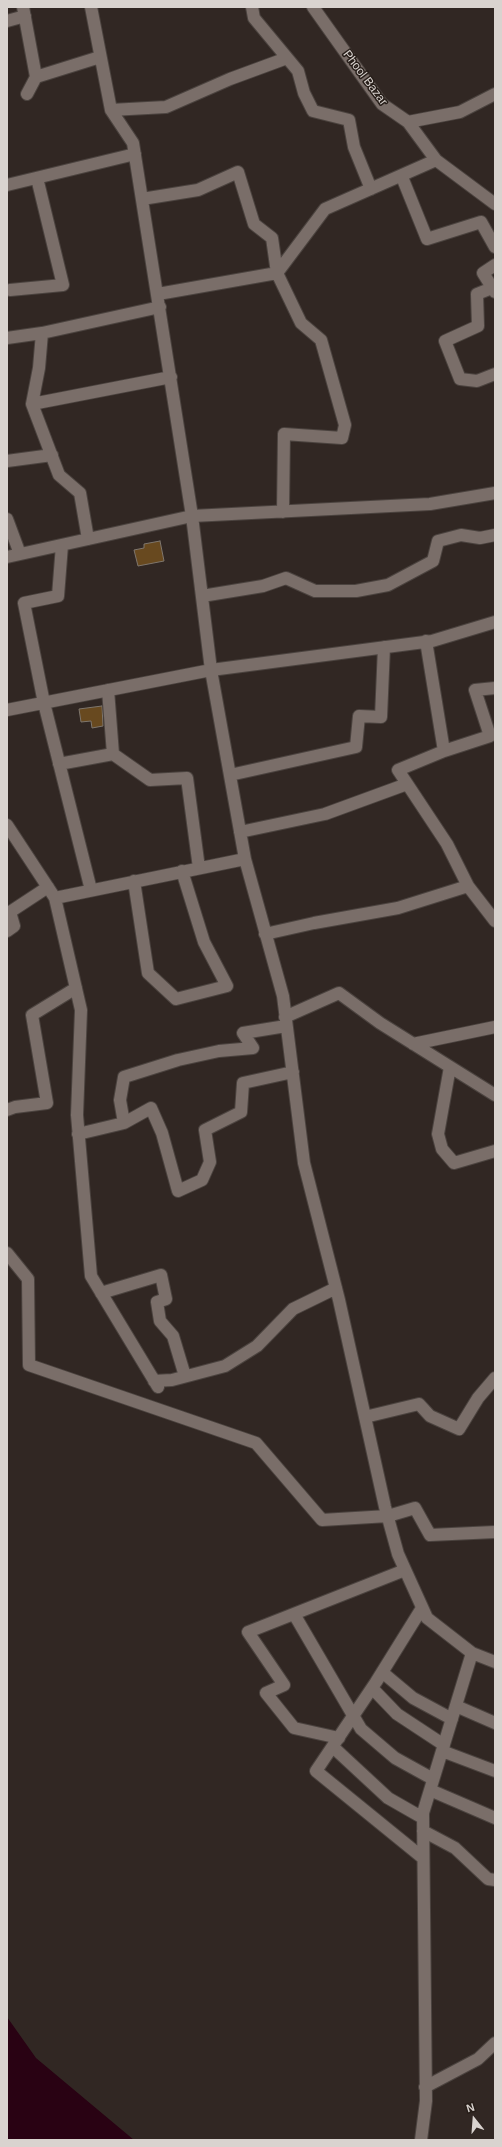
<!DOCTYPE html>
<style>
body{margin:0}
#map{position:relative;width:502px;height:2147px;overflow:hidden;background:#312723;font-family:Helvetica,sans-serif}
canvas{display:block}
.frame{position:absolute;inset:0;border:8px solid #d9d3cf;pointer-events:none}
.north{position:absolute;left:454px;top:2099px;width:40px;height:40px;-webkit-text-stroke:3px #271e19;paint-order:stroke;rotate:343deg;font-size:11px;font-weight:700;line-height:16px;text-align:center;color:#d9d3cf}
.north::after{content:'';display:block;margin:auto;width:14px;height:18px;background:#d9d3cf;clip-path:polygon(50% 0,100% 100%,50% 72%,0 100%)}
</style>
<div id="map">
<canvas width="502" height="2147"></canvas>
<div class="frame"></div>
<div class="north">N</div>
</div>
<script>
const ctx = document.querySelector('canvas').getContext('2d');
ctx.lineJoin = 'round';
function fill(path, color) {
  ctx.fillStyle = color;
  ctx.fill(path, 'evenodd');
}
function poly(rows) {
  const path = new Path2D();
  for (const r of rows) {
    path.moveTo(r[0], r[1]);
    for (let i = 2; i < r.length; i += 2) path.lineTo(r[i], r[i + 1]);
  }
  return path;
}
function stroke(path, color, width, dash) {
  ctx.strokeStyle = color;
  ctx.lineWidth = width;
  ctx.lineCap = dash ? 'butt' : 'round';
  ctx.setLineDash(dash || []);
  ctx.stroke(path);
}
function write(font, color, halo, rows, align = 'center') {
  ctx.font = font + ' Helvetica,sans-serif';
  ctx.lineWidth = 3;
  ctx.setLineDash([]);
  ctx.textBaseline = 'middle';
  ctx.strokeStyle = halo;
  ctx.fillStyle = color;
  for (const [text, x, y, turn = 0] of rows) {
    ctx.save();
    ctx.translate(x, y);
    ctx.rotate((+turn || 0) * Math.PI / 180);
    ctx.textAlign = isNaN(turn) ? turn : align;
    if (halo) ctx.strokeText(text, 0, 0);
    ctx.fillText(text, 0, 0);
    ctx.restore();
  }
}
fill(poly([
 [7,2017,36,2058,134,2140,7,2140]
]), '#290213');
const building = poly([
 [160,541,164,561,138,566,134,550,144,548,144,544,160,541],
 [102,706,103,726,92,728,91,721,81,722,79,709,102,706]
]);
fill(building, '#68491f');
stroke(building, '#7e766d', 1);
const minor = poly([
 [23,7,36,77],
 [91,7,111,110,133,143,192,516,211,670,245,859,283,996,304,1163,339,1300,385,1507,398,1554,427,1618,472,1653,495,1662],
 [252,7,254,18,298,71,304,93,313,111,349,120,354,147,371,189],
 [313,7,382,104,408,122,436,160,495,204],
 [7,21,25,16],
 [27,94,36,77,100,57],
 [111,110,166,107,230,79,287,58],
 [408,122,460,112,495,94],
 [402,177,427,239,481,222,495,247],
 [7,185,135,154],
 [142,199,198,190,238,172,254,224,272,238,277,273,301,323,321,340,345,425,342,438,284,434,283,512],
 [495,265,483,273,495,292],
 [492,288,477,294,478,326,445,341,460,379,477,381,495,374],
 [10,290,63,285,37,178],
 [158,294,277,273,325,209,436,160],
 [7,338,42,333],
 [32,404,39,368,42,333,160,307],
 [7,461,52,455],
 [7,519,20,554],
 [88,539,80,493,59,475,32,404,171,377],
 [62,545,58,596,24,603,44,703,91,890],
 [7,557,192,516,430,504,495,493],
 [202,596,263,586,286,578,315,591,356,591,388,585,433,561,438,541,461,535,480,538,495,535],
 [7,710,211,670,432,641,495,622],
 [444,751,490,736,475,690,495,688],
 [113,754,150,780,187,778,199,868],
 [59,764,113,754,108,690],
 [230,775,356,747,359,716,381,717,384,647],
 [7,825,55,898],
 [240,832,325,814,407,784],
 [134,881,148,973,176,999,227,986,204,942,182,871],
 [468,886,495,921],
 [7,931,14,926,10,912,48,887],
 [265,934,314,923,398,908,468,886,447,844,398,770,444,751,426,641],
 [285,1017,339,993,380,1023,495,1095],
 [413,1044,495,1027],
 [450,1067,438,1134,442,1149,454,1163,495,1151],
 [7,1110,15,1107,47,1103,32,1015,76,988],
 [124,1123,151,1108,162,1133,178,1191,202,1180,210,1162,205,1130,241,1112,243,1083,293,1072],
 [78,1134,124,1123,120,1100,124,1077,178,1060,219,1051,253,1048,243,1033,286,1026],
 [7,1253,28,1279,29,1365,256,1443,322,1520,388,1516,415,1508,430,1535,495,1532],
 [101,1293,161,1275,166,1299,157,1302,160,1321,173,1336,185,1376],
 [154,1381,172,1380,225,1366,257,1346,293,1309,336,1288],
 [158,1387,91,1276,77,1115,81,1010,55,898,245,859],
 [365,1417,419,1404,430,1416,459,1429,478,1398,495,1378],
 [422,1608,376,1682,316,1771,423,1858],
 [294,1614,361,1729,395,1758,433,1779],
 [382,1672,413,1698,452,1719],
 [372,1688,397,1714,444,1745],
 [456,1706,495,1723],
 [339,1738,294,1728,266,1693,284,1685,248,1632,405,1570],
 [333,1747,388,1798,423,1818],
 [442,1751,495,1771],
 [430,1790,495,1818],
 [423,1831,455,1848,488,1879,495,1880],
 [425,2087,478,2059,495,2043],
 [421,2140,426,2101,423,1813,472,1653]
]);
stroke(minor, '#4b433f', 14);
stroke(minor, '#7a6e69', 12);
write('12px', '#d9d3cf', '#271e19', [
 ["Phool Bazar",365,78,53]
]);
</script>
